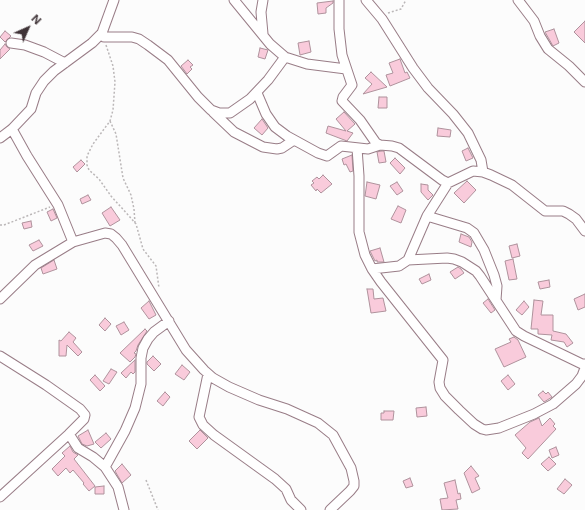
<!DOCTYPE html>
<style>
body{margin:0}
#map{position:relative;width:585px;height:510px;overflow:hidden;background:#fcfcfc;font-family:Inter,sans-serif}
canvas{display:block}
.north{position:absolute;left:8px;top:8px;width:40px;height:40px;-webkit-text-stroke:3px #fff;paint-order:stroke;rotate:45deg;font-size:11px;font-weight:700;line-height:16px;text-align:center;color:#3f3337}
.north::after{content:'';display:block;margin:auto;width:14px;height:18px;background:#3f3337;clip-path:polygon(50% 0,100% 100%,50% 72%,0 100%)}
</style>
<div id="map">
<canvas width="585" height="510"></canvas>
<div class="north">N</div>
</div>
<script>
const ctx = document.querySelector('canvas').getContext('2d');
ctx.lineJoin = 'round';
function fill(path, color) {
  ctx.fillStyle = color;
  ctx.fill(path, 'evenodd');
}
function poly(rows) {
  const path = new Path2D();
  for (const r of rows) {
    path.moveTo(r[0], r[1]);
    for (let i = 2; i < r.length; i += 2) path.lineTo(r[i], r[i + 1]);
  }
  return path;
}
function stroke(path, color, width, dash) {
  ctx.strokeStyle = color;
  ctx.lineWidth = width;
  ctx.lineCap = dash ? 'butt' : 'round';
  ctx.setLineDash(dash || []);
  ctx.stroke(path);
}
const building = poly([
 [333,1,333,3,326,8,326,13,318,14,317,3,333,1],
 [585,21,585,43,574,32,585,21],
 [554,29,559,43,553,46,545,32,554,29],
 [5,31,11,36,5,42,0,37,5,31],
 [309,41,311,52,300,55,298,43,309,41],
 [5,44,7,47,10,49,0,59,0,50,5,44],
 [260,48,268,50,265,59,258,57,260,48],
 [400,59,405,73,407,72,410,78,390,86,386,75,393,73,389,63,400,59],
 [188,60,193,65,190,67,192,69,187,74,181,66,188,60],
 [371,72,387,87,363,94,372,84,365,78,371,72],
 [379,97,387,97,387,108,378,108,379,97],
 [344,112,355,124,347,131,353,133,347,141,326,133,328,126,346,131,336,119,344,112],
 [262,119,268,128,262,135,254,128,262,119],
 [438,128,451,130,450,137,437,136,438,128],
 [468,148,473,158,466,161,462,151,468,148],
 [381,151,384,151,386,162,379,163,377,152,381,151],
 [352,155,353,171,350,172,346,164,344,165,342,159,352,155],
 [395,158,405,168,400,174,390,163,395,158],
 [81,160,85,164,77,172,73,167,81,160],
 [323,175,332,184,321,193,317,189,316,191,311,185,314,183,312,181,317,177,319,179,323,175],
 [467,181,476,190,464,203,454,193,467,181],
 [367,182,380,185,376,199,365,196,367,182],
 [397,182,403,191,397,195,390,186,397,182],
 [421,184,428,185,428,190,433,195,428,200,421,192,421,184],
 [88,195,91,200,82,204,80,199,88,195],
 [398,206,406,210,401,223,391,219,398,206],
 [111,207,120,220,110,226,102,213,111,207],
 [53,209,57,218,51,221,47,212,53,209],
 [31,221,32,227,24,229,22,223,31,221],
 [461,234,469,237,472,242,471,247,459,242,461,234],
 [39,240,43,246,33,251,29,245,39,240],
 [517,244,520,256,512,258,509,246,517,244],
 [380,248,384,262,377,262,377,260,375,261,370,251,380,248],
 [513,259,517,279,509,280,505,261,513,259],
 [54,260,57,269,43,274,41,268,54,260],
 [458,267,461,269,464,273,455,279,450,272,458,267],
 [429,274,431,280,422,284,419,279,429,274],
 [549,280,550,287,540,289,538,282,549,280],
 [367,289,373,289,374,299,383,298,386,311,371,313,367,289],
 [585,294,585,307,578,310,574,299,585,294],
 [488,299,495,310,491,313,483,303,488,299],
 [534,300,543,301,541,315,553,315,553,331,566,334,573,343,567,347,564,342,551,340,552,335,538,334,538,329,531,329,534,300],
 [149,301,156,315,149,319,141,308,149,301],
 [524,301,529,307,522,315,516,310,524,301],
 [105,318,111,324,105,331,99,325,105,318],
 [124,322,129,330,121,335,116,326,124,322],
 [145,329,147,331,138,345,136,351,134,353,136,354,135,357,130,362,120,353,145,329],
 [69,332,76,338,73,342,82,352,78,356,67,345,66,356,59,356,59,340,61,341,69,332],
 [514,337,518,340,526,357,504,367,495,349,511,342,509,339,514,337],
 [153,356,161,364,154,371,147,364,147,362,153,356],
 [135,360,135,372,133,374,131,372,126,378,121,373,135,360],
 [182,365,190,372,184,380,175,374,182,365],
 [111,369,117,372,109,384,103,381,111,369],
 [95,375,105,386,100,391,90,380,95,375],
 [508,375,515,384,508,390,501,381,508,375],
 [543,391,546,394,548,392,552,397,544,402,538,395,543,391],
 [165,392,170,397,163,406,157,401,165,392],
 [426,407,427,416,417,417,416,408,426,407],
 [384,411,394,411,393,420,381,420,381,413,384,413,384,411],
 [539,418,542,426,550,418,555,424,553,426,556,429,528,459,522,453,526,448,515,435,530,422,539,418],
 [88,430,94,444,87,446,82,444,78,436,88,430],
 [200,430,208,438,197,449,189,441,200,430],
 [106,433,111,439,101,448,95,442,106,433],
 [70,446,73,452,78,455,74,459,95,486,89,491,83,484,84,483,73,470,70,473,66,468,58,476,52,469,65,456,62,453,70,446],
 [556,447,559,455,552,458,549,450,556,447],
 [549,457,556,464,548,471,541,464,549,457],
 [122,464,131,475,122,483,115,471,122,464],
 [471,466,479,476,475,478,480,489,472,493,464,473,471,466],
 [410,478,413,486,406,488,403,481,410,478],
 [565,479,572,485,564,494,557,489,565,479],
 [455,480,458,494,460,493,461,499,456,500,458,509,442,510,440,499,448,498,444,483,455,480],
 [104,486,104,494,95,494,95,487,104,486]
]);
fill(building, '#f9cbdb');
stroke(building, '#af929c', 1);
const street = poly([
 [234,0,270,44,285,57,307,64,346,69],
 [339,0,339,29,342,55,352,85,343,97,342,101,360,120,376,143,380,145,392,146,399,148,442,180,448,183,473,171,483,172,491,175,512,185,545,211,563,211,569,214,576,219,585,231],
 [366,0,382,19,413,68,428,88,453,114,468,133,481,160,483,172],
 [518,0,534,21,540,36,548,49,569,66,585,82],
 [263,34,261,12,263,0],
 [104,37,132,37,139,39,148,45,168,60,198,97,211,110,219,113,230,113,250,99,268,80,285,57],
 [11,43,25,45,44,52,65,63],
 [257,93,266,114,275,127,287,136,318,153,327,156,341,146,368,149,380,145],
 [213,112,234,132,263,147,277,149,282,148,294,140],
 [12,129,27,156,58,205,73,242],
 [0,138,12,129,31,109,36,93,44,81,54,71,92,43,102,33,114,0],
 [357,148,359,176,359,232,365,255,372,269,381,282,443,360,439,382,440,388,445,396,459,410,474,424,482,429,486,430,499,428,534,414,553,404,576,384,582,376,585,368],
 [427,216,467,228,474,233,484,250,494,275,497,286,496,300],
 [408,260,447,258,454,259,462,262,476,271,480,276,516,331,524,336,582,364,585,364],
 [372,269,399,266,408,260,427,216,448,183],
 [0,299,35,265,73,242,105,233,111,234,116,238,122,245,186,350,204,370,213,378,229,387,259,400,287,409,318,423,333,435,351,468,354,481,354,486,350,491,330,510],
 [0,356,46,385,80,409,85,415,84,419,69,434,0,497],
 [208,374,199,417,203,425,214,435,275,479,286,489,291,500,301,510],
 [69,434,78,448,93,457,105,467,118,487,124,510],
 [105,467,125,431,135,408,141,384,141,358,143,348,148,339,154,332,169,321]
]);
stroke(street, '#997d87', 11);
stroke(poly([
 [388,13,401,9,406,0],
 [106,45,113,66,115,82,113,110,110,121,93,144,87,156,87,165,89,170,99,179,111,196,129,216,136,224,143,249,156,266,159,288],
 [110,121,116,134,123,178,131,195,134,209,135,223],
 [0,225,4,225,50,207],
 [146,480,158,510]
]), '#bbb7b8', 1.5, [2, 2]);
stroke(street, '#fff', 9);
</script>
